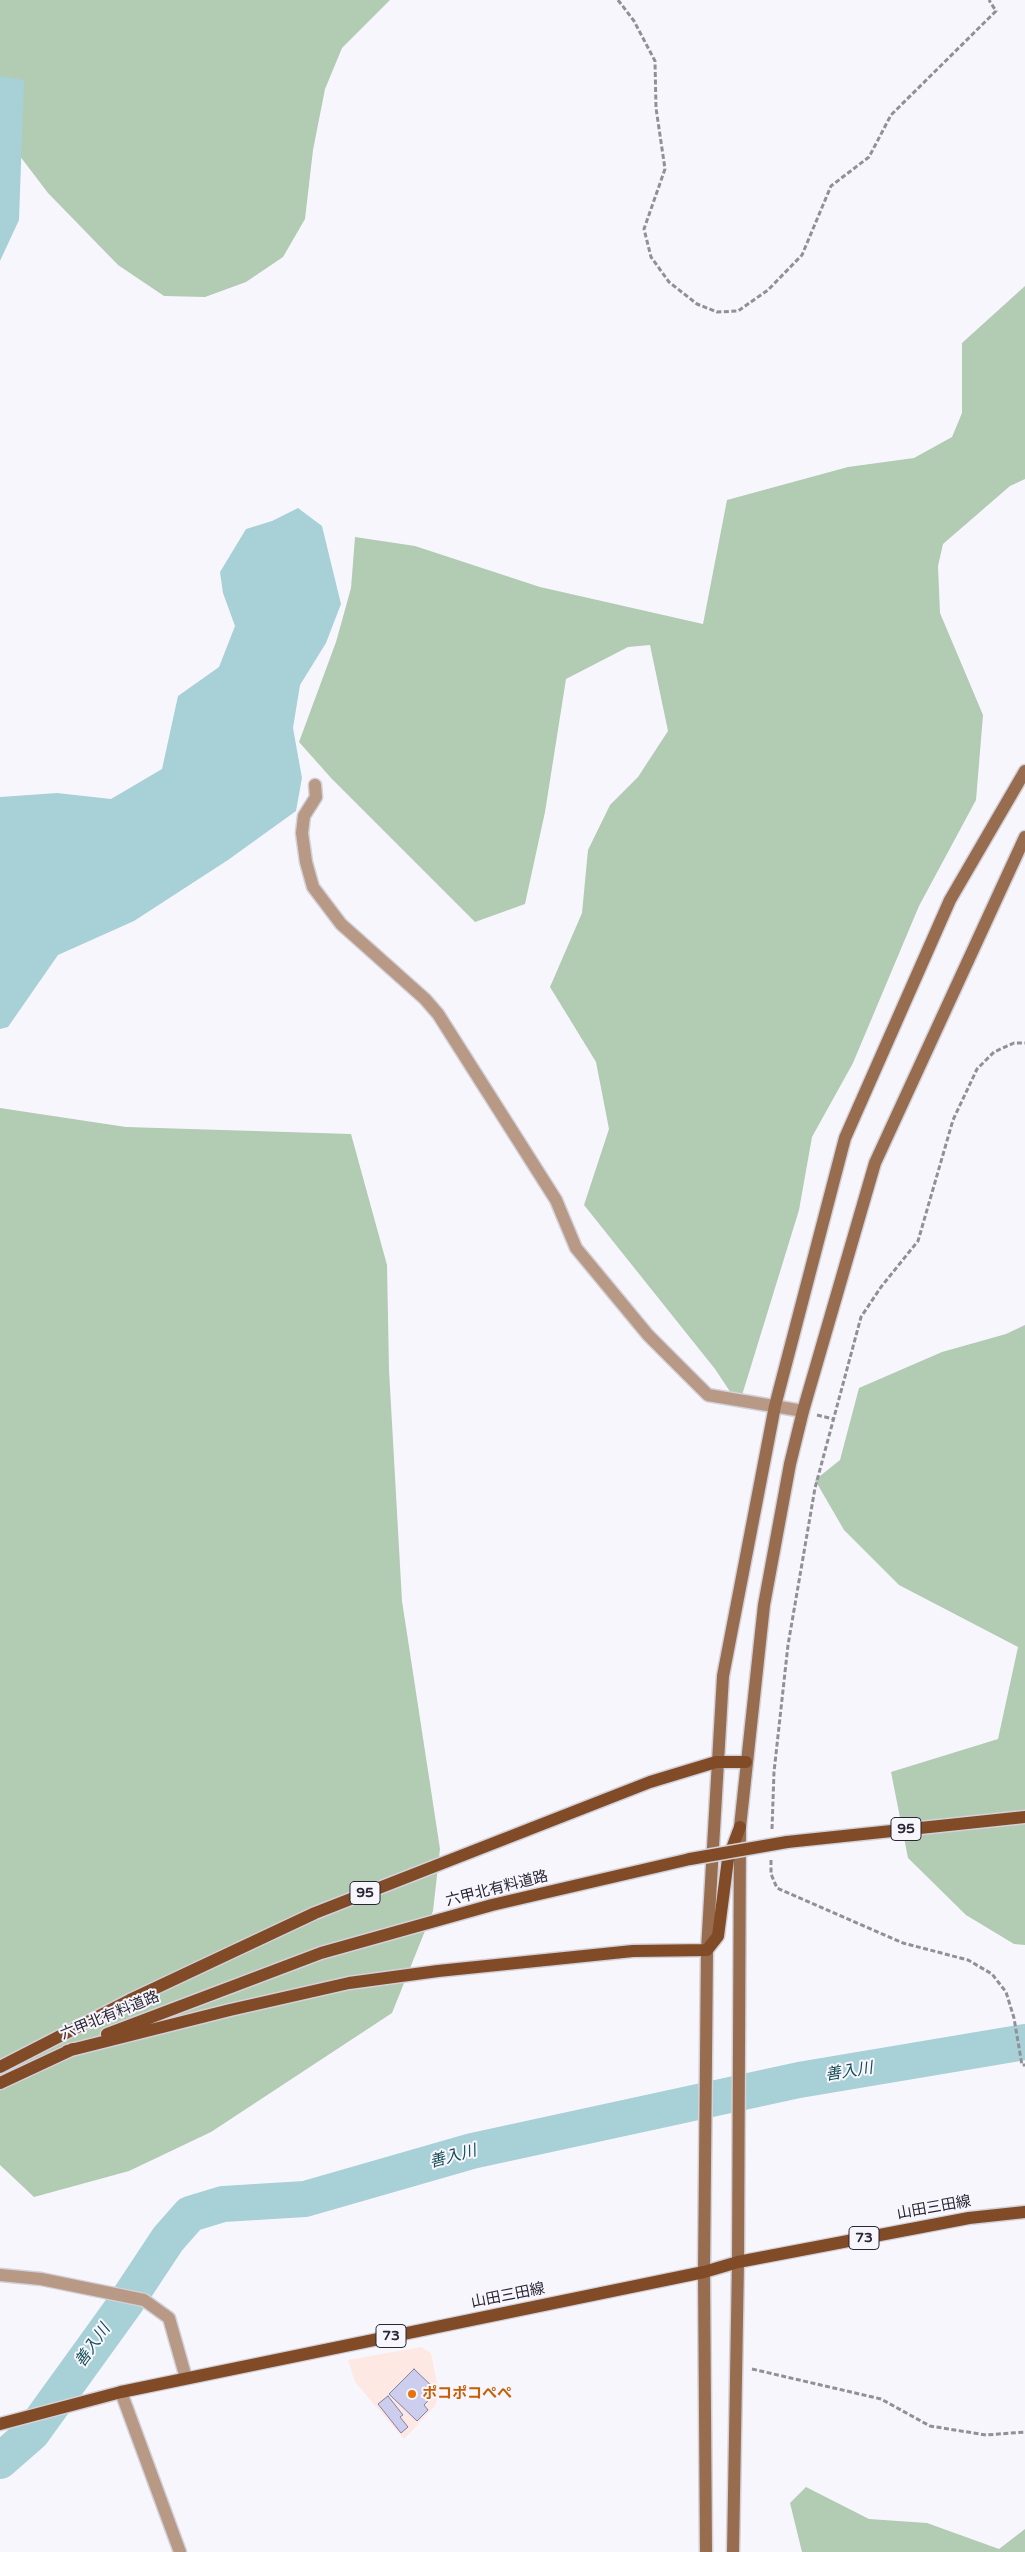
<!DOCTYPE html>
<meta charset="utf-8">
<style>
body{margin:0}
canvas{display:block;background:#f8f6fd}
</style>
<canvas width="1025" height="2552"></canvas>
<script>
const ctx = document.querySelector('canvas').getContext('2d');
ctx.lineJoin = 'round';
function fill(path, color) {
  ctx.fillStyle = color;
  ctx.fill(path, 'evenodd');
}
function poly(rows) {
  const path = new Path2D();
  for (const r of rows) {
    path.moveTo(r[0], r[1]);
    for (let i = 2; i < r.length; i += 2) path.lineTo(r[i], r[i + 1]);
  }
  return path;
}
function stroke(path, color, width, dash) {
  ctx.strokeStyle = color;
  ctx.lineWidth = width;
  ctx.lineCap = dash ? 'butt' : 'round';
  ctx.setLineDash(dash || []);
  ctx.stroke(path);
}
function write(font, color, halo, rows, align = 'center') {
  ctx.font = font + ' "Varela Round","Noto Sans JP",sans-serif';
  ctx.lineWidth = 4;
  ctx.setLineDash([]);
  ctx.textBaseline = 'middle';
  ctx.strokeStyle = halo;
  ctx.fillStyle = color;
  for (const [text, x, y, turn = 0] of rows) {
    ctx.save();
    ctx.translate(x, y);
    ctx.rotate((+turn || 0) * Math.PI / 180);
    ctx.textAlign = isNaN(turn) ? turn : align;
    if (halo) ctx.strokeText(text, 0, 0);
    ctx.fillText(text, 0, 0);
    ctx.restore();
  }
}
fill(poly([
 [421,2347,431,2353,439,2394,435,2406,404,2439,355,2382,348,2360]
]), '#fde8e3');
fill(poly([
 [0,0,390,0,342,48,325,89,313,150,305,219,283,257,246,282,205,297,164,296,118,265,48,193,0,130],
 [1025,286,1025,479,1010,486,943,544,938,566,940,613,983,715,976,800,919,906,853,1063,812,1137,799,1210,739,1405,715,1369,584,1205,609,1129,596,1062,550,987,582,913,588,850,610,805,638,777,668,731,650,645,628,647,566,679,545,812,525,904,475,922,331,778,299,742,336,642,351,588,355,537,415,546,540,587,703,624,727,500,848,467,914,458,952,437,962,413,962,343],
 [0,1108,126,1127,351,1134,387,1265,389,1370,402,1601,440,1849,433,1911,392,2013,211,2132,129,2171,34,2197,0,2165],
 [1025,1325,1025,1945,1014,1944,966,1915,908,1858,891,1772,998,1739,1018,1647,899,1585,844,1530,815,1480,840,1460,859,1388,942,1352,1006,1334],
 [806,2487,869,2519,927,2523,999,2549,1025,2529,1025,2552,802,2552,790,2503]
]), '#b2cbb3');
fill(poly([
 [0,76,24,80,19,220,0,261],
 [298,508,322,526,341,604,326,643,300,685,293,728,302,778,296,811,228,860,134,921,58,955,8,1027,0,1029,0,797,57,793,111,799,162,769,178,696,219,667,235,626,223,593,220,572,246,529,272,521]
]), '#a8d0d7');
stroke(poly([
 [0,2461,32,2433,125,2304,168,2239,190,2214,223,2204,305,2199,472,2151,799,2080,1025,2042]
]), '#a8d0d7', 36);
const building = poly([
 [414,2369,437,2391,424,2405,428,2410,417,2421,389,2394,414,2369],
 [388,2396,403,2415,400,2417,408,2427,401,2433,378,2404,388,2396]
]);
fill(building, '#cdceed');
stroke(building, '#8181a2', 1);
const street = poly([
 [315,785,316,797,304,816,302,833,306,862,313,887,341,924,425,999,438,1014,556,1200,576,1248,648,1335,708,1395,803,1411],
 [0,2275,41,2279,144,2300,169,2318,186,2378],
 [121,2392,180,2552]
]);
const secondary = poly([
 [706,2552,704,2272,707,1950,723,1676,775,1406,845,1138,950,900,1025,771],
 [733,2552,738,2262,740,1827,764,1605,790,1464,803,1411,875,1163,1025,837]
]);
const primary = poly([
 [787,1842,1025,1817],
 [107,2034,321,1953,492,1905,690,1859],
 [67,2051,230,2010,349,1983,438,1971,633,1951,707,1950,718,1936,728,1859,740,1827],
 [0,2067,130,2000,315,1913,650,1782,716,1762,746,1762],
 [0,2083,73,2049],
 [0,2424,121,2392,704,2272,738,2262,969,2218,1025,2212]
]);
stroke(street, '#d3d1d9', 15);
stroke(secondary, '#d3d1d9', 15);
stroke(primary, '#d3d1d9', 15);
stroke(poly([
 [618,0,634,21,655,61,656,108,665,169,644,229,651,257,669,282,697,304,717,312,738,311,768,290,802,255,831,186,869,157,891,115,996,11,989,0],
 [817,1415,833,1419],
 [772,1829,774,1772,788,1645,815,1488,861,1317,881,1287,918,1241,953,1120,977,1069,994,1052,1014,1043,1025,1043],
 [771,1860,771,1874,777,1888,903,1943,968,1960,992,1974,1006,1992,1014,2018,1022,2065,1025,2065],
 [752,2369,881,2399,930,2426,986,2435,1025,2432]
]), '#928f99', 3, [5, 2.5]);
stroke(street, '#b89986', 12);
stroke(secondary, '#986c4f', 12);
stroke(primary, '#804b26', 12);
const primaryBridge = poly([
 [690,1859,787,1842]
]);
stroke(primaryBridge, '#d3d1d9', 15, []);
stroke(primaryBridge, '#804b26', 12);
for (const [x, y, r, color] of [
 [412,2394,5,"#e8710a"]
]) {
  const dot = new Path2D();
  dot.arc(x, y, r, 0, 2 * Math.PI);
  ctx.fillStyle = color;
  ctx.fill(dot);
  stroke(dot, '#f8f6fd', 2);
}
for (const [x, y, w] of [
 [906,1829,30],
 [365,1893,30],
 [864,2238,30],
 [391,2336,30]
]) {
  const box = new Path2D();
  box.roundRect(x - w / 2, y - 11.5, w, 23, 4);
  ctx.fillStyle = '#f8f6fd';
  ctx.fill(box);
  stroke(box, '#2a2633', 1);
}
write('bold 14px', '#2a2633', null, [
 ["95",906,1829],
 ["95",365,1893],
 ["73",864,2238],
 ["73",391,2336]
]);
write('15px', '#2a2633', '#f8f6fd', [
 ["六甲北有料道路",497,1889,-14],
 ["六甲北有料道路",110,2016,-22],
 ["山田三田線",934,2208,-10],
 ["山田三田線",508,2296,-11]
]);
write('bold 15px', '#c56008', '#f8f6fd', [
 ["ポコポコぺぺ",422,2394]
], 'left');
write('italic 16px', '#174f58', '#f8f6fd', [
 ["善入川",849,2072,-9],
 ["善入川",453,2157,-15],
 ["善入川",93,2346,-55]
]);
</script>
